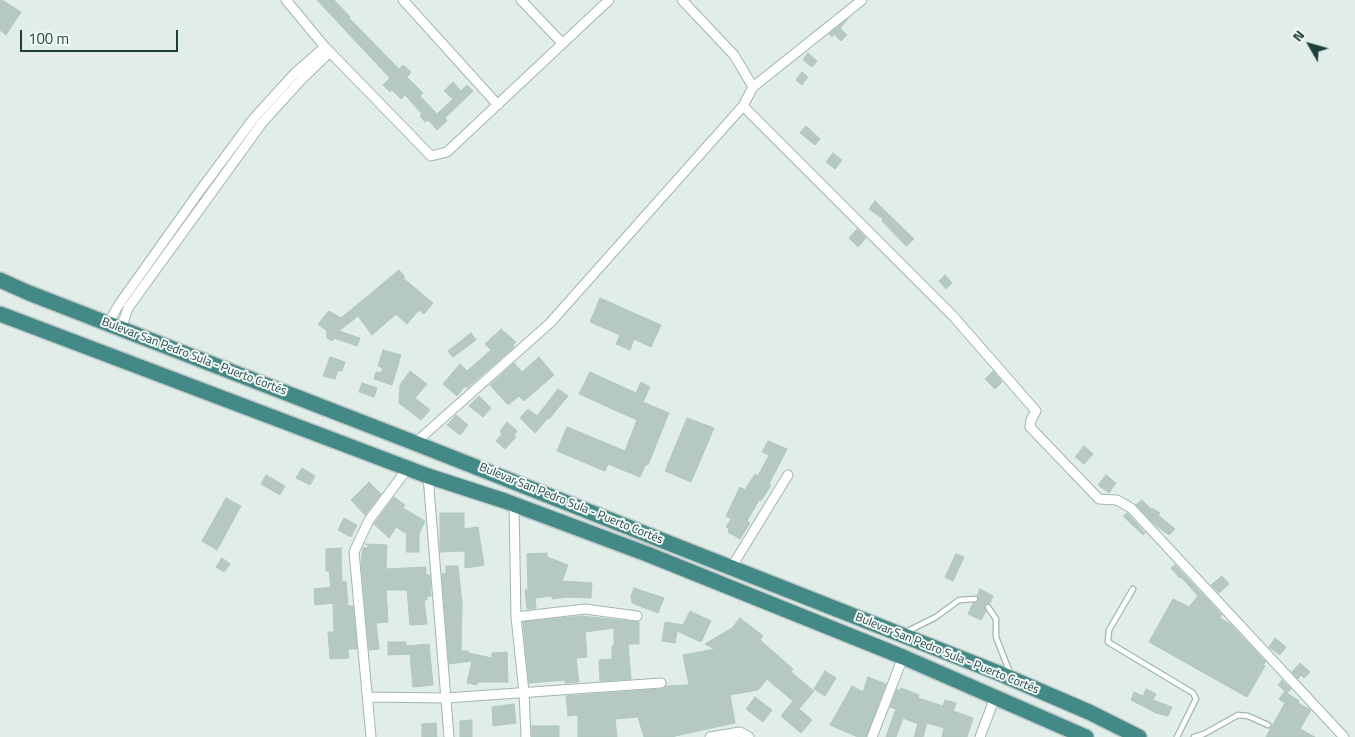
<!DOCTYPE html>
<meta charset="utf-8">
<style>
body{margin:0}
#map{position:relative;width:1355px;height:737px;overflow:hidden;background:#e0ede9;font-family:"Titillium Web",sans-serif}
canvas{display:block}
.north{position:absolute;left:1285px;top:20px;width:50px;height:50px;-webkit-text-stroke:4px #f1f9f6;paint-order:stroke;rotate:308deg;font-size:14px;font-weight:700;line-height:20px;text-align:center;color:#1f3f3c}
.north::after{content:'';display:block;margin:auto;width:18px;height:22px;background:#1f3f3c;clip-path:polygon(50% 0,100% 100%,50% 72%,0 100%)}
.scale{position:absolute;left:20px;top:30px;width:158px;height:22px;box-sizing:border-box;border:2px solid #1f3f3c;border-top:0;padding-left:6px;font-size:15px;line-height:18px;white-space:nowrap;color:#1f3f3c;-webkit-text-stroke:4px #f1f9f6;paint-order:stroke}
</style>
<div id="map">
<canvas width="1355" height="737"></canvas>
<div class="north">N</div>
<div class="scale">100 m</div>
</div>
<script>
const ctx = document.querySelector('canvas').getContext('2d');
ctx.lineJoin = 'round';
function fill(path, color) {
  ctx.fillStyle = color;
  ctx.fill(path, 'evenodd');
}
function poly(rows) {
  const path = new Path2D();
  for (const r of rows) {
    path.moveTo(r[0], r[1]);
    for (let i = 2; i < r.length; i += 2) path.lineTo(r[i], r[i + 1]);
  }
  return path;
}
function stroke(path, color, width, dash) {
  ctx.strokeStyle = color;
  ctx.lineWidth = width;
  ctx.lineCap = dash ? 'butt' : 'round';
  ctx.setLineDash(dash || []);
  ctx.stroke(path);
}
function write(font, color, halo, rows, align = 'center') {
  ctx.font = font + ' "Titillium Web",sans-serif';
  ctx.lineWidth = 4;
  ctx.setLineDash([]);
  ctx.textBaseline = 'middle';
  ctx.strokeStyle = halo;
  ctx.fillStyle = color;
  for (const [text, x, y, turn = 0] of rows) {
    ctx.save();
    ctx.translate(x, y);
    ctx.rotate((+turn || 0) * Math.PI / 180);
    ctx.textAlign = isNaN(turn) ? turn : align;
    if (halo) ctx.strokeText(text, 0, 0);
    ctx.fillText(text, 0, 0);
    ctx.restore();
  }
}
const building = poly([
 [0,0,2,0,21,12,6,35,0,30,0,0],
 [317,0,334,0,350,17,349,18,399,69,403,65,411,72,407,77,423,93,420,96,437,114,453,99,444,91,453,82,461,91,467,85,473,91,445,118,447,121,437,130,428,120,425,122,420,116,422,114,405,95,401,99,392,90,390,92,383,85,390,78,317,0],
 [848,19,840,28,847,35,841,41,834,34,832,37,829,34,848,19],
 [808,53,817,61,812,67,803,60,808,53],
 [802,72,808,77,802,85,796,80,802,72],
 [806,126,820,139,815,145,800,133,806,126],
 [833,153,842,160,835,169,826,162,833,153],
 [875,201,914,239,906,246,882,221,883,219,869,209,875,201],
 [857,229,866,238,858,247,849,238,857,229],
 [399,270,405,277,403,278,433,303,424,314,419,310,407,324,396,314,372,335,358,316,339,331,360,338,357,346,334,338,332,341,327,338,327,331,318,324,329,311,341,318,399,270],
 [945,275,952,283,946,289,939,281,945,275],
 [600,298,661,325,651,347,634,339,630,350,616,344,620,335,590,322,600,298],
 [501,329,516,342,513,345,514,347,467,388,465,386,457,396,443,384,460,364,467,371,491,350,485,344,501,329],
 [471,333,476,340,453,357,448,351,471,333],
 [383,350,401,355,392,385,374,379,376,372,381,373,383,368,378,366,383,350],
 [330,357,345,362,342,371,338,370,335,379,323,376,330,357],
 [539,357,554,375,524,401,519,396,508,405,490,385,514,363,522,372,539,357],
 [410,371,427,384,415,398,430,410,421,420,399,403,400,385,410,371],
 [993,371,1002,382,995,389,985,379,993,371],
 [590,372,636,393,641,382,650,387,643,402,669,413,648,465,646,464,640,477,608,464,605,471,557,451,567,427,625,451,637,420,579,394,590,372],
 [362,383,377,388,374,397,359,392,362,383],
 [558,389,568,396,549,419,548,418,535,433,520,418,528,409,537,416,558,389],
 [479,396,491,408,483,417,469,406,479,396],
 [456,415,468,425,460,435,447,425,456,415],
 [687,418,714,428,691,482,665,471,687,418],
 [507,422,517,431,514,436,516,437,505,449,496,441,502,434,500,431,507,422],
 [768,441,787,449,769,484,771,485,761,501,759,500,747,521,750,523,740,539,728,532,729,529,726,527,731,519,726,516,740,487,745,490,755,474,758,476,769,455,762,452,768,441],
 [1084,446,1093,454,1084,464,1075,457,1084,446],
 [302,468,315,476,310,485,296,478,302,468],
 [266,475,285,486,280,495,261,484,266,475],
 [1106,475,1116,483,1109,493,1098,485,1106,475],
 [369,482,381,494,365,515,351,500,369,482],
 [394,497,405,505,403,508,425,521,419,534,419,552,406,552,407,534,396,527,389,538,374,524,394,497],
 [226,498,241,506,217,550,202,541,226,498],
 [1142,500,1151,509,1152,508,1160,513,1158,515,1175,529,1169,535,1154,524,1136,505,1142,500],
 [440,513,464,513,464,529,478,527,484,565,465,568,465,551,440,552,440,513],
 [1127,513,1145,533,1143,535,1123,516,1127,513],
 [344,518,357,525,351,537,338,530,344,518],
 [365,544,387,545,386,569,426,567,426,575,430,575,431,596,427,596,427,600,424,600,427,624,410,625,407,590,386,590,388,622,376,623,379,649,369,650,361,561,363,548,371,547,365,544],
 [341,548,342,582,346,581,348,606,353,606,357,649,348,649,349,658,330,659,328,632,334,632,333,603,315,605,314,589,331,587,329,571,326,571,326,549,341,548],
 [547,553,547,557,568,565,562,581,592,583,591,598,566,597,552,599,552,596,535,598,536,608,527,609,525,590,528,590,527,554,547,553],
 [956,554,964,557,953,581,945,577,956,554],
 [222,558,230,564,224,572,216,567,222,558],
 [1175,565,1222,615,1220,618,1229,623,1266,662,1263,665,1265,666,1247,697,1149,642,1173,599,1189,607,1198,596,1181,577,1180,578,1171,568,1175,565],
 [446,566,458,566,462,604,461,651,468,651,468,653,492,658,492,653,507,652,508,682,477,682,477,685,467,683,472,661,449,664,442,574,446,573,446,566],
 [1222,576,1229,584,1219,593,1211,585,1222,576],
 [634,588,664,598,658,613,632,603,631,596,634,588],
 [980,589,993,596,990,603,986,603,984,606,986,611,981,620,968,614,973,603,979,600,977,596,980,589],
 [690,611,711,621,701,642,677,631,675,643,662,641,665,622,683,625,690,611],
 [581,616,639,622,639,644,628,644,631,679,600,681,599,660,612,659,612,646,614,646,614,628,585,632,587,657,576,658,579,682,565,683,565,680,529,683,523,622,581,616],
 [740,618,763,636,760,640,793,669,791,672,814,691,799,709,812,720,801,733,781,716,793,701,767,679,758,690,730,695,735,723,675,736,675,737,644,737,638,717,615,719,617,737,578,737,578,715,568,716,566,696,661,689,667,686,689,685,683,655,715,649,705,644,732,628,740,618],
 [1275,638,1286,647,1280,655,1269,647,1275,638],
 [388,642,406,642,406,646,429,644,433,685,413,687,410,654,388,655,388,642],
 [1300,663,1310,672,1304,678,1301,675,1298,679,1292,672,1300,663],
 [825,671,836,678,825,696,814,689,825,671],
 [868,677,886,684,866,737,858,737,830,725,852,686,863,692,868,677],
 [1282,680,1291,689,1287,693,1299,701,1298,703,1311,710,1300,729,1315,737,1266,737,1285,703,1279,699,1285,691,1278,685,1282,680],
 [901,688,919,695,918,698,943,706,945,700,956,703,953,711,973,718,967,737,942,737,944,728,927,723,923,737,914,737,918,724,903,718,896,737,886,737,896,709,890,707,897,689,900,690,901,688],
 [1146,689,1156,694,1153,700,1172,707,1168,716,1156,713,1131,700,1134,692,1143,696,1146,689],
 [755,697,772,710,763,722,746,709,755,697],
 [514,704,516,723,493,726,492,707,514,704],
 [472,720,472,737,460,737,460,721,472,720],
 [436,723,437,737,422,737,422,724,436,723],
 [532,726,559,726,559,737,532,737,532,726]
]);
fill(building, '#b5c8c3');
stroke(building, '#b1c7c2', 1);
const service = poly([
 [1133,589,1109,630,1108,642,1193,693,1196,699,1177,737],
 [988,607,996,619,996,637,1010,673],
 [906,632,936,617,959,600,975,599],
 [1194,737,1204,734,1238,715,1248,716,1268,725]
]);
const minor = poly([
 [286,0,325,47,431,156,447,152,609,0],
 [403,0,498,105],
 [521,0,562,43],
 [753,87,862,0],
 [743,106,953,316,1036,411,1031,420,1030,427,1099,499,1117,500,1131,508,1344,737],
 [108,323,120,303,199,192,254,118,295,73,325,47],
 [121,329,128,308,262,123,302,79,330,52],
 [415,443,550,323,743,106,753,87,734,55,682,0],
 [428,476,449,737],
 [514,504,516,617,524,692,526,737],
 [731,568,788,475],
 [516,617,585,609,637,616],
 [368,697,446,698,661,683],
 [371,737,354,552,369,520,408,468],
 [710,737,740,732,749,737],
 [872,737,903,657],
 [980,737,995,697]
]);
const trunk = poly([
 [0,280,29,293,415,443,996,672,1089,712,1139,737],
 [0,314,428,476,505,501,647,554,903,657,1086,737]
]);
stroke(service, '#a2b5b2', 7);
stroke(minor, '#a2b5b2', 11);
stroke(trunk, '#c0c9c8', 18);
stroke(service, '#fff', 4.5);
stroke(minor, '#fff', 9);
stroke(trunk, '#438a86', 15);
write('12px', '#1f3f3c', '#f1f9f6', [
 ["Bulevar San Pedro Sula - Puerto Cortés",194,357,21],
 ["Bulevar San Pedro Sula - Puerto Cortés",571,504,22],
 ["Bulevar San Pedro Sula - Puerto Cortés",947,654,22]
]);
</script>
